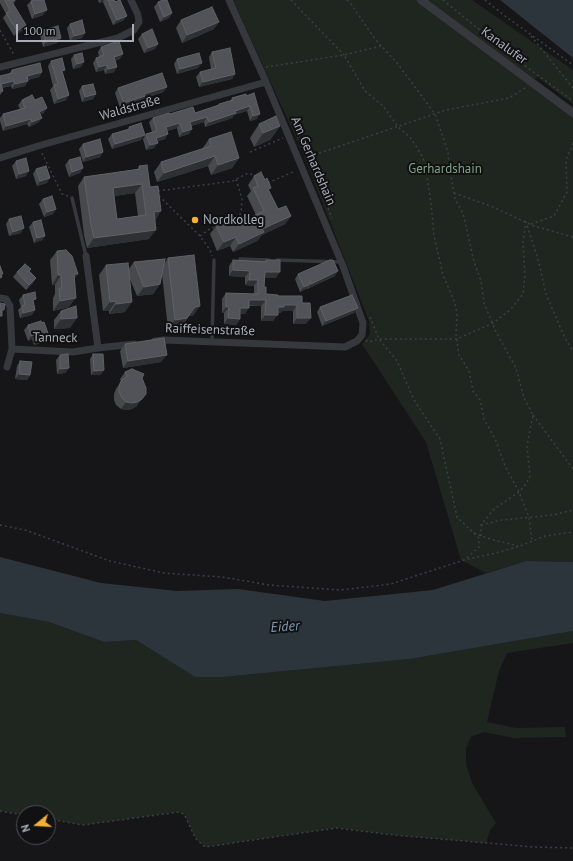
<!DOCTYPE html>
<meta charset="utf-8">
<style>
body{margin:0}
#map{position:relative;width:573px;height:861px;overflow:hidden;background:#161618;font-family:"PT Sans",sans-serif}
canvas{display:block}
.north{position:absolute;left:16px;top:805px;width:40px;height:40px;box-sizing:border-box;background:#111113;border:1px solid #4d4f55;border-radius:50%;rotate:252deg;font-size:11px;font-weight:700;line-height:16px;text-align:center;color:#a8adb8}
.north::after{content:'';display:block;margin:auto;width:14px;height:18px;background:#f2b134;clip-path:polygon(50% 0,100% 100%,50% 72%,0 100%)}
.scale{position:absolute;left:16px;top:24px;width:118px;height:18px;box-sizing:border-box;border:2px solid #a8adb8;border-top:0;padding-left:5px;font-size:12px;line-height:14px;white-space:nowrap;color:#a8adb8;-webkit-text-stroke:3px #111113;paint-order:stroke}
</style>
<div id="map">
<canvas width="573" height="861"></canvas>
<div class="north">N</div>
<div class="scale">100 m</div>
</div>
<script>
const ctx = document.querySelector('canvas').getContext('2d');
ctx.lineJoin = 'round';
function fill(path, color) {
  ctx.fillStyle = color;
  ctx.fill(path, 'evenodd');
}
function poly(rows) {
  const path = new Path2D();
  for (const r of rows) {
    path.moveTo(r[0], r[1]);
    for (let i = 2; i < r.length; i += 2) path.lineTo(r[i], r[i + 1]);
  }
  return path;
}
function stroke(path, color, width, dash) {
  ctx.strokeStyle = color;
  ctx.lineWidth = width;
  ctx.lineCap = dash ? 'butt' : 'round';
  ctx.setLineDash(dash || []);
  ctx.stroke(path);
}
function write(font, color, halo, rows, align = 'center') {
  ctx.font = font + ' "PT Sans",sans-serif';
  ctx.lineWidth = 4;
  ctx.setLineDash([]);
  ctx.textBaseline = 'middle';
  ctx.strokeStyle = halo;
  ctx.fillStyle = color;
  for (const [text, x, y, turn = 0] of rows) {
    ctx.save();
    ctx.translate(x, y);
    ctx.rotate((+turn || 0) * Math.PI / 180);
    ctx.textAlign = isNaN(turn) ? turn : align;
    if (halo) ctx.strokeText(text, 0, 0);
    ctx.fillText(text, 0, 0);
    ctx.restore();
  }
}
fill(poly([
 [233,0,472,0,573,70,573,104,537,77,535,79,573,107,573,562,526,561,486,573,461,560,426,442,362,344,370,334,369,321,303,153],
 [0,613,49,622,104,642,136,640,195,677,223,677,410,659,573,631,573,643,507,653,499,671,487,722,516,728,565,727,566,737,514,738,484,732,471,737,466,748,466,764,472,783,496,823,490,830,486,843,394,835,336,828,205,847,196,839,184,814,179,812,83,825,48,819,48,813,24,813,24,815,0,811]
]), '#1e261f');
fill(poly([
 [500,0,573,0,573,58],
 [0,557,101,583,177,591,238,589,325,601,433,590,526,561,573,562,573,631,410,659,223,677,195,677,136,640,104,642,49,622,0,613]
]), '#2c353c');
stroke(poly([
 [291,0,344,55],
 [347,0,351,4,375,39,397,63,435,114,448,152,449,165,455,199,463,213,474,262,481,281,484,303,496,332,516,368,524,398,533,415,527,446,530,476,526,484,519,492,494,509,481,525,481,536],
 [443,0,513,57,573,101],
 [485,0,505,16,573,65],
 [0,30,14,55],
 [531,36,573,88],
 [381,46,344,55,365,91,383,106,398,127,410,137,421,154,425,163,431,203,434,236,443,275,455,303,457,314,456,334,459,355,469,371,473,391,480,400,484,419,496,441,505,466,519,492,529,517,532,541],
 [266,67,344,55],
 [250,152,283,138],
 [42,153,62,194,68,196],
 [308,157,332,218],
 [305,158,446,110,509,98,525,88],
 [268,183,295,171],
 [158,191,233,181,248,173,255,176],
 [454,193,493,207,534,226,573,237],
 [159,196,200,236,210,250,212,256],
 [229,224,238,220,241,212,242,199,236,179],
 [531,224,554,216,567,192,566,160,573,143],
 [200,236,211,228,216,227],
 [370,317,379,339,397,361,414,400,440,439,457,517,479,538,479,547,464,560],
 [366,340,368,342,379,339,457,339,493,323,510,310,523,294,525,275,523,242,526,222,538,259,546,294,564,336,573,352],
 [533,415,573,469],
 [0,525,25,530,110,561,164,573,222,577,269,585,340,590,391,584,464,560,492,554,520,546,545,536,573,532],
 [481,525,502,520,553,515,573,510],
 [474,533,490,539,518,546],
 [0,811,24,815],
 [48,819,83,825,179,812,184,814,196,839,205,847,336,828,394,835,534,847,573,848]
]), '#3d3f44', 1.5, [2, 3]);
stroke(poly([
 [72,198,86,256],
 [240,259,269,260],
 [277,260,341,262],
 [212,342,214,260]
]), '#37383d', 3.5);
stroke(poly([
 [0,67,118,38,134,30,139,22,138,15,131,0],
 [0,158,38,146,266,82],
 [86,256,98,348,134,344],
 [0,298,6,299,10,306,12,349,73,352,98,348],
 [155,341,164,340,345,347,357,341,362,335,363,323,343,266,266,82,229,0],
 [7,367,12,349]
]), '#37383d', 7);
stroke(poly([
 [421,0,573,113]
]), '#37383d', 8);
fill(poly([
 [0,0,16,0,13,4,26,25,23,30,14,36,3,18,6,14,0,3],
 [98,0,114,0,124,20,113,25,103,2,99,3],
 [31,1,43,15,32,19,27,5],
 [158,2,172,13,169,18,160,22,154,7],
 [181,20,214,29,182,43,176,28],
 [70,24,85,33,82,38,70,41,67,28],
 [43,30,61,38,57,43,43,47,40,35],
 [142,34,158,44,155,49,144,53,138,39],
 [101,47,120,59,115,60,114,72,105,74,104,70,96,72,93,63,96,58,99,57,98,52],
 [212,52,235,74,232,79,199,87,196,77,200,72,211,69,209,57],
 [74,55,81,67,73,69,71,59],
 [177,59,198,68,177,74,174,64],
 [51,61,63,74,69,95,66,100,54,104,50,90,53,86,48,66],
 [12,70,42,72,39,77,28,80,28,81,25,86,12,89,11,86,2,88,3,91,0,95,0,76,9,74],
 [82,86,96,94,93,99,82,102,79,91],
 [167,87,163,92,143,99,141,101,120,108,115,93,118,88],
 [246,94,257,119,250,121,247,111,234,115,232,118,205,127,204,122,191,126,192,129,189,134,179,137,177,128,167,131,165,139,157,141,154,148,146,150,143,139,146,134,152,132,149,122,153,118,170,114,195,113,218,106,219,104,230,101,232,98],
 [22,100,35,100,44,113,41,114,39,122,29,127,27,124,3,131,0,121,0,118,3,114,20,109,18,105],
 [259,124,280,126,270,140,254,147,250,138],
 [129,127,141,140,112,149,108,139,112,134,128,129],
 [209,139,239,158,232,168,211,175,208,166,157,182,154,172,161,162,202,149],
 [83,144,103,152,100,157,83,162,79,149],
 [69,160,83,168,80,173,69,177,65,165],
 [16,161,26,176,16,179,12,166],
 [139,166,155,221,149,239,87,248,84,235,78,186,84,177,137,170],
 [135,193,138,216,117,219,114,196],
 [36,169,47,183,37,186,33,174],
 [254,176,269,191,278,209,291,216,285,224,262,235,257,241,233,252,230,246,217,251,210,234,216,226,231,226,256,215,247,196,251,191,248,185],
 [43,199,56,209,53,214,44,217,39,204],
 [9,219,21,233,9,236,6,224],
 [33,222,45,236,42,240,34,243,29,227],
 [57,251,74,279,69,307,53,311,53,298,55,294,55,285,52,285,50,260],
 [168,258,193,316,189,316,181,328,168,329,162,274,160,284,153,294,137,296,129,277,125,312,109,314,109,311,103,311,99,275,106,265,128,270,134,262,164,264],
 [233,260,264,261,266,260,276,278,265,278,264,287,266,294,278,296,302,303,306,324,293,324,293,311,282,311,280,313,278,313,273,321,261,321,261,306,249,306,245,314,240,314,240,319,236,325,224,324,224,313,222,313,222,299,226,293,254,294,254,286,245,285,245,277,229,276,229,266],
 [17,272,36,278,33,283,26,290,13,277],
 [298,274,335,276,307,289,307,288,306,289,300,292,295,279],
 [23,295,34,303,32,315,20,318,18,310,21,307,19,300],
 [320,307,358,308,354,313,322,326,317,312],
 [61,311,70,328,54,329,54,320],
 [28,325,46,341,34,345,32,339,28,341,24,330],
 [125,344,161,362,123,368,120,351],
 [93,354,104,370,100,375,91,375,90,359],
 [60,355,69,368,65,373,57,374,56,360],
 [20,361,30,375,27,380,15,379,17,366],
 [125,372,142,378,137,406,132,409,127,410,121,409,116,405,114,400,114,394,116,389,121,381,120,379]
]), '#47494d');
fill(poly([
 [15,0,16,0,14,4,8,7,12,2],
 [101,0,104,0,103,2,99,3],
 [47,10,43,15,32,19,35,14],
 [172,13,169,18,160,22,164,17],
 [127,16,124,20,113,25,117,20],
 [219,22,214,29,182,43,187,35],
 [26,25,23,30,14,36,17,31],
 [85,33,82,38,70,41,74,36],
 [61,38,57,43,43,47,46,42],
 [158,44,155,49,144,53,148,48],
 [123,54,120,59,111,62,114,57],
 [84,62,81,67,73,69,77,64],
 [202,63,198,68,177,74,180,69],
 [107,65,104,70,96,72,99,67],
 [117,67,114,72,105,74,108,69],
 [42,72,39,77,23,81,27,76],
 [235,74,232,79,199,87,203,82],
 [14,81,11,86,0,88,1,84],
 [28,81,25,86,12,89,15,84],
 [167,87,163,92,143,99,141,101,120,108,124,103,144,94],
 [96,94,93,99,82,102,85,97],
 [69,95,66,100,54,104,58,99],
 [250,106,247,111,234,115,232,118,205,127,209,122,235,111],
 [47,108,44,113,36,117,39,112],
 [260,114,257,119,250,121,253,116],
 [207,117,204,122,186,127,190,122],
 [42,118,39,122,29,127,32,122],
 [31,119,27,124,3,131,6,126],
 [180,123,177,128,162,132,166,127],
 [280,126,270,140,254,147,263,133],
 [192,129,189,134,179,137,183,132],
 [168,134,165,139,153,143,156,138],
 [145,135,141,140,112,149,115,144],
 [158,143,154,148,146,150,150,145],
 [103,152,100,157,83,162,86,157],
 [215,156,208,166,157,182,164,173],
 [239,158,232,168,211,175,218,165],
 [83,168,80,173,69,177,72,172],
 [29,171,26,176,16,179,19,174],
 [50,178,47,183,37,186,40,181],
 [142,184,135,193,106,197,113,188],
 [56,209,53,214,44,217,47,212],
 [161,211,155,221,154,212],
 [291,216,285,224,262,235,257,241,233,252,239,244,262,229],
 [24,228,21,233,9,236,13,232],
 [156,230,149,239,87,248,94,238],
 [45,236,42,240,34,243,37,238],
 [236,237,230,246,217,251,224,242],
 [233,270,250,271,245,277,229,276],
 [338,271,335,276,307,289,311,284],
 [265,272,280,272,276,278,261,278],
 [74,274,78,274,71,284],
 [58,275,61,275,55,285,52,285],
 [36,278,33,283,26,290,29,285],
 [249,280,258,280,254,286,245,285],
 [160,284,153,294,137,296,144,287],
 [310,284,306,289,300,292,304,287],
 [76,298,69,307,53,311,60,301],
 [249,300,266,300,261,306,245,305],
 [116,301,109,311,103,311,110,302],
 [132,302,125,312,109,314,116,304],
 [284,305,297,305,293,311,282,311,280,313,274,313,278,307],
 [200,306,193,316,188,316,195,307],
 [226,307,229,307,224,313,222,313],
 [240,308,249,308,245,314,236,314],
 [358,308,354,313,322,326,326,321],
 [35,310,32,315,20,318,23,313],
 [265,315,278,315,273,321,261,321],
 [77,318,70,328,54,329,61,319],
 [187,318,181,328,168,329,175,320],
 [228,318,240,319,236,325,224,324],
 [297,318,311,318,306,324,293,324],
 [36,334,32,339,28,341,31,336],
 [49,336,46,341,34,345,38,340],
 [167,355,161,362,123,368,128,361],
 [69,368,65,373,57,374,60,369],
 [104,370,100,375,91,375,94,371],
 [19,374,30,375,27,380,15,379],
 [142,399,137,406,132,409,127,410,121,409,126,402]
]), '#2f3033');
const building = poly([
 [5,0,15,0,12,2,26,25,17,31,6,13,10,11,5,0],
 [33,0,44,0,47,10,35,14,31,1,33,0],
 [108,0,114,0,115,2,120,0,127,16,117,20,108,0],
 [163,0,167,0,172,13,164,17,158,2,163,0],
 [212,7,219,22,187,35,181,20,212,7],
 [82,20,85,33,74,36,70,24,82,20],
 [58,26,61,38,46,42,43,30,58,26],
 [152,29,158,44,148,48,142,34,152,29],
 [119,41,123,54,114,57,117,67,108,69,107,65,99,67,96,58,104,55,101,47,119,41],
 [230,48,235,74,203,82,200,72,216,68,212,52,230,48],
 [82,53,84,62,77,64,74,55,82,53],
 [199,53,202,63,180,69,177,59,199,53],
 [62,58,65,70,62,71,69,95,58,99,54,85,58,84,51,61,62,58],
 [40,63,42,72,27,76,28,81,15,84,14,81,1,84,3,91,0,91,0,76,12,73,12,70,40,63],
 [162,73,167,87,144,94,145,96,124,103,118,88,162,73],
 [93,84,96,94,85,97,82,86,93,84],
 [254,93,260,114,253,116,250,106,235,111,236,113,209,122,207,117,190,122,192,129,183,132,180,123,166,127,168,134,156,138,158,143,150,145,146,134,157,131,153,118,169,113,170,114,193,107,195,113,219,105,219,104,233,100,232,98,246,94,246,96,254,93],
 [32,95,35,100,42,97,47,108,39,112,42,118,32,122,31,119,6,126,3,114,25,108,22,100,32,95],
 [276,116,280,126,263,133,259,124,276,116],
 [141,123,145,135,115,144,112,134,130,129,129,127,141,123],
 [231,132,239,158,218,165,215,156,164,173,161,162,211,146,209,139,231,132],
 [100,139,103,152,86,157,83,144,100,139],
 [80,157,83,168,72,172,69,160,80,157],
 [26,158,29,171,19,174,16,161,26,158],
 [147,165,150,187,158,186,161,211,154,212,156,230,94,238,91,225,84,177,140,169,139,166,147,165],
 [142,184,146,215,117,219,113,188,142,184],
 [46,166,50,178,40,181,36,169,46,166],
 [261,172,265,180,267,178,271,188,268,189,278,209,286,206,291,216,262,229,264,232,239,244,236,237,224,242,216,226,228,220,231,226,264,211,253,188,258,186,254,176,261,172],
 [52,196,56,209,47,212,43,199,52,196],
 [21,216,24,228,13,232,9,219,21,216],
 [41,220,45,236,37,238,33,222,41,220],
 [66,250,72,256,78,274,74,274,76,298,60,301,59,288,62,288,61,275,58,275,57,251,66,250],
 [194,255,200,306,195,307,187,318,175,320,168,258,194,255],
 [165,259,160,284,144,287,134,262,165,259],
 [233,260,266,262,266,260,280,260,280,272,265,272,264,287,266,287,266,294,278,295,278,296,302,296,302,303,310,303,311,318,297,318,297,305,284,305,284,307,278,307,278,315,265,315,266,299,266,300,249,300,249,308,240,308,240,319,228,318,229,307,226,307,226,293,258,294,258,280,249,280,250,271,233,270,233,260],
 [330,260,333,260,338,271,311,284,310,281,310,284,304,287,298,274,330,260],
 [128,263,132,302,116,304,116,301,110,302,106,265,128,263],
 [25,264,31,269,29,271,36,278,29,285,17,272,25,264],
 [0,266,3,274,1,274,2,277,0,278,0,266],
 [35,292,36,299,33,300,35,310,23,313,22,306,25,305,23,295,35,292],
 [352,295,358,308,326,321,320,307,352,295],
 [0,303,5,304,4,310,2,310,2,316,0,316,0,303],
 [76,306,77,318,61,319,61,311,76,306],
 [41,321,41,323,44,322,49,336,38,340,36,334,31,336,28,325,41,321],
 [164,338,167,355,128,361,125,344,164,338],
 [68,354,69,368,60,369,60,355,68,354],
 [93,354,103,354,104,370,94,371,93,354],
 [20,361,32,362,30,375,19,374,20,361],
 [132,369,144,374,142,378,146,388,146,394,142,399,137,402,132,403,126,402,122,398,119,392,119,387,121,381,127,376,125,372,132,369]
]);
fill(building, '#525359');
stroke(building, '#5f6168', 1);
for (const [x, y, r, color] of [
 [195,220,4,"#f2b134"]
]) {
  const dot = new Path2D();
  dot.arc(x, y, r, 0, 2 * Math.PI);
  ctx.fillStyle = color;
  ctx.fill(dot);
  stroke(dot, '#111113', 1.5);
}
write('13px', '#a8adb8', '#111113', [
 ["Kanalufer",504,46,36],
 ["Waldstraße",130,108,-16],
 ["Am Gerhardshain",313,161,67],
 ["Raiffeisenstraße",210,330,2],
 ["Tanneck",55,338,1]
]);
write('13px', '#7fa381', '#111113', [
 ["Gerhardshain",445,169]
]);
write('13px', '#a8adb8', '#111113', [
 ["Nordkolleg",203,220]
], 'left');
write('italic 14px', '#7f9bb3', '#111113', [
 ["Eider",285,627,-4]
]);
</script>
